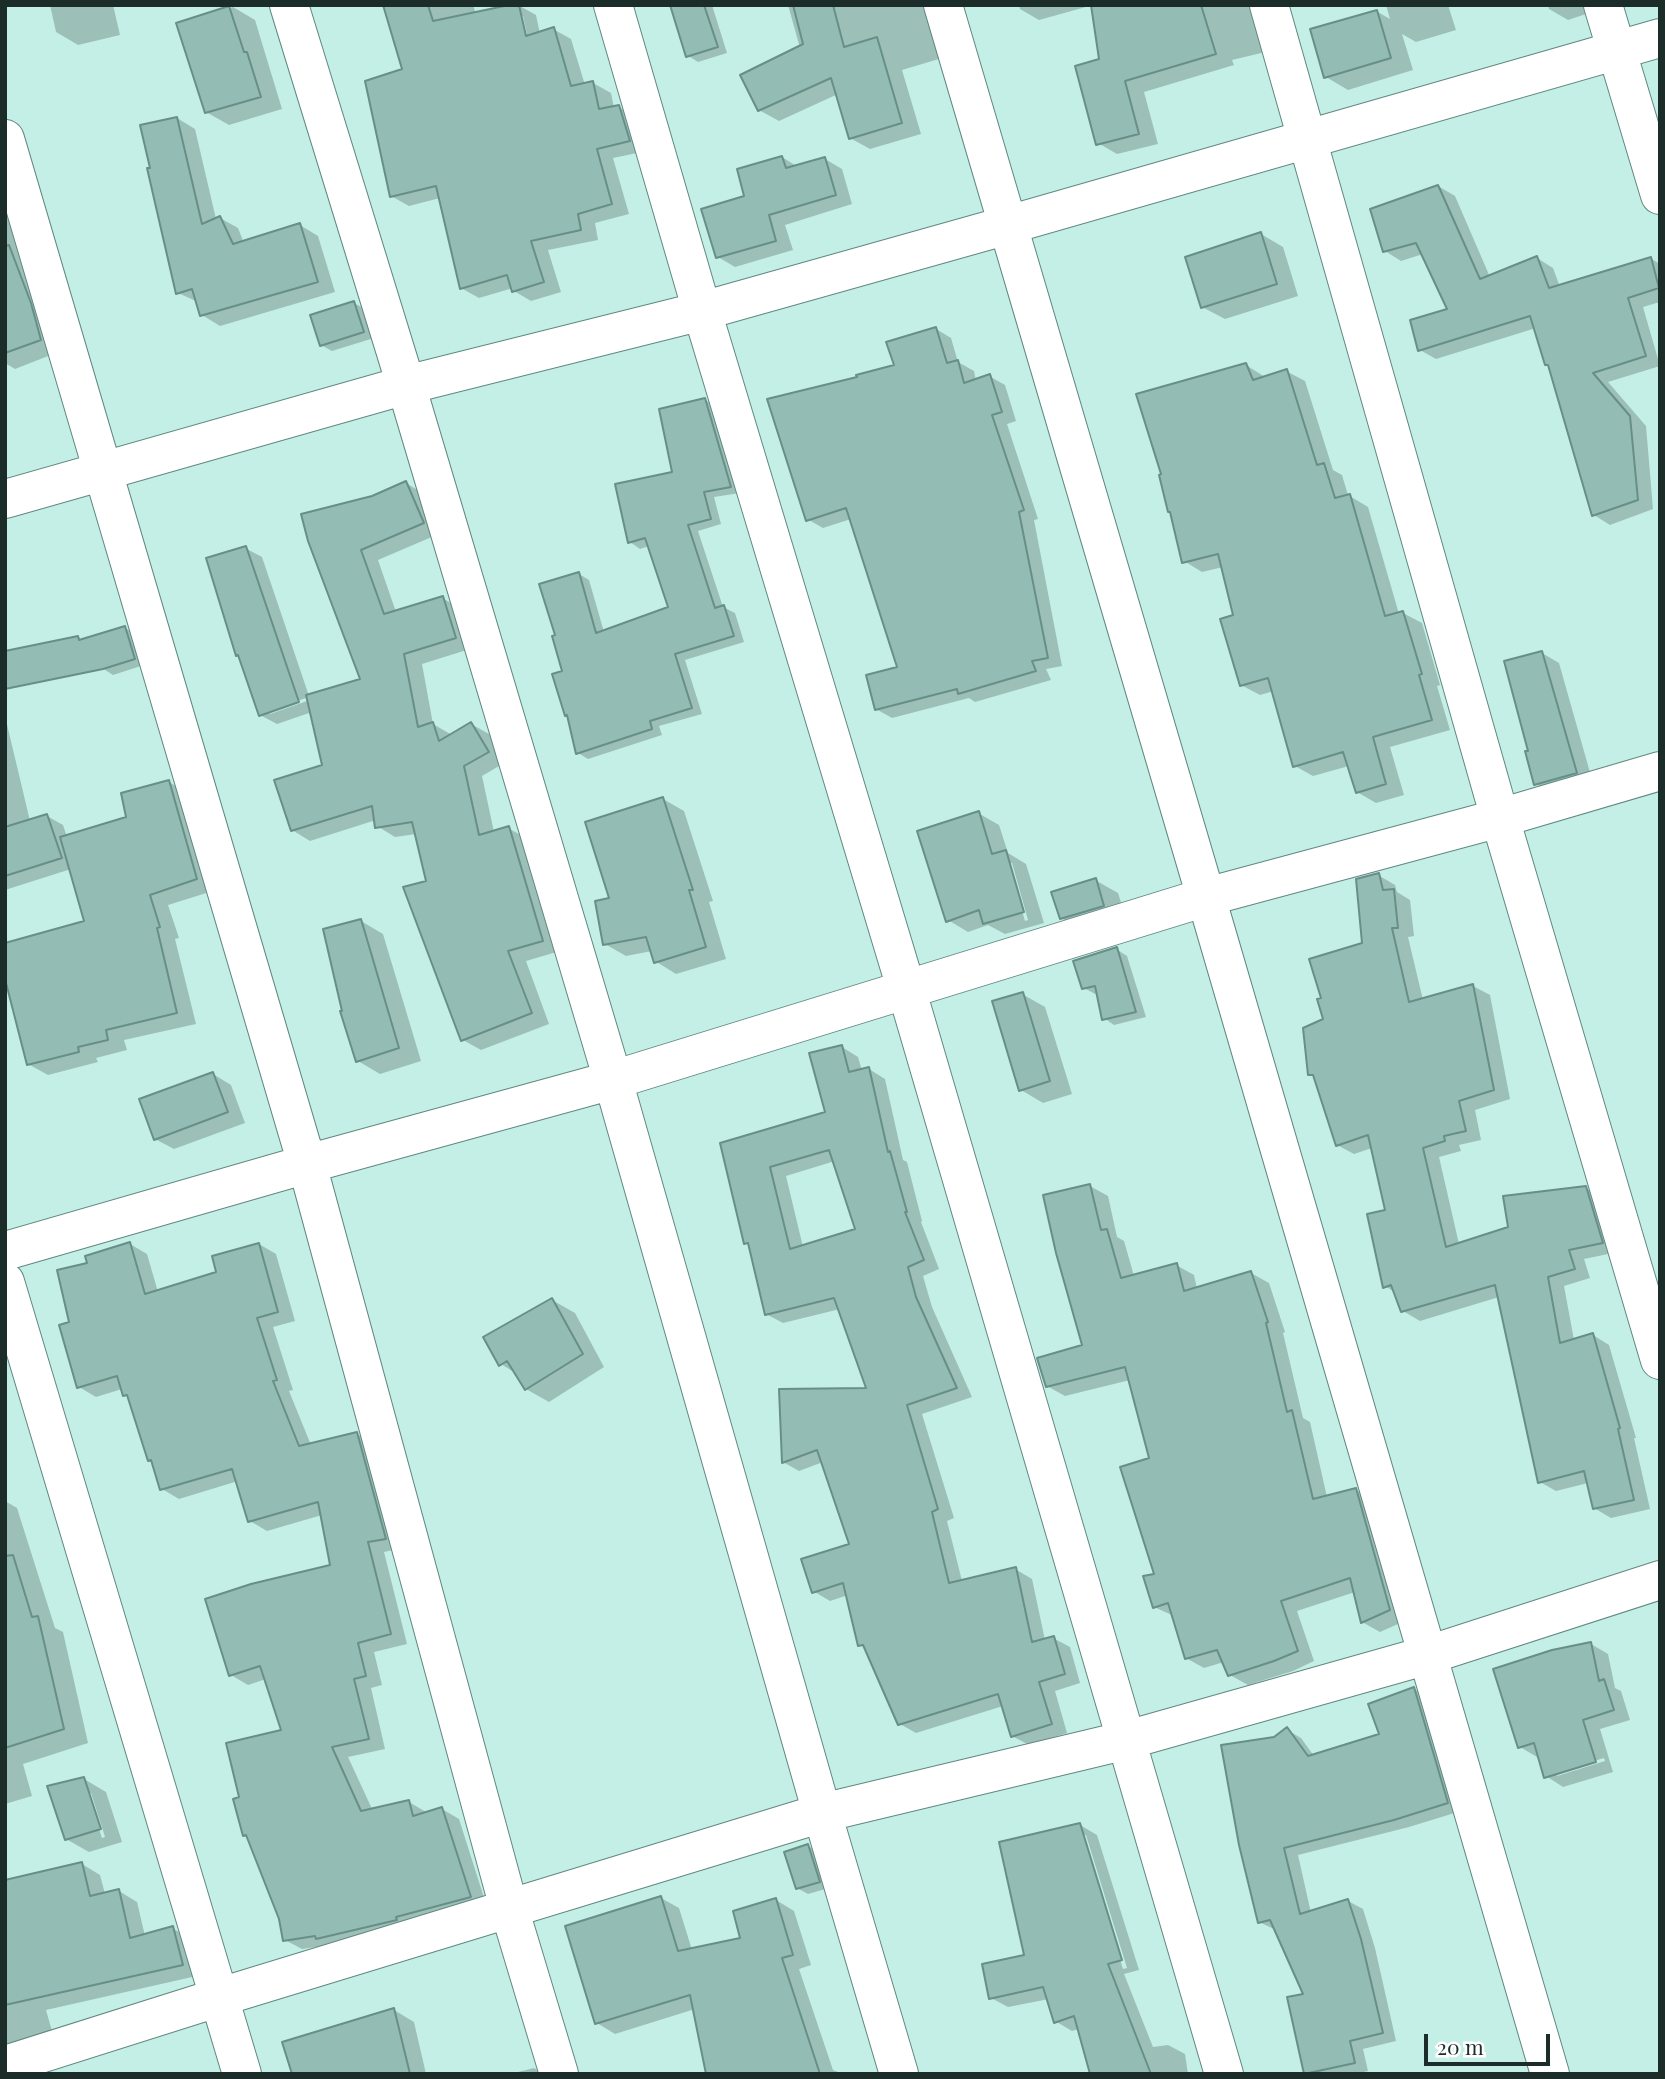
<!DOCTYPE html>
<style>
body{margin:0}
#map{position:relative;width:1665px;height:2079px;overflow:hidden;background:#c4efe6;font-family:"Playfair Display",serif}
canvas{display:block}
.frame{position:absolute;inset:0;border:7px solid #1c2c29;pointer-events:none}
.scale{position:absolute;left:1424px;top:2034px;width:126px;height:32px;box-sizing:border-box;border:4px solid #1c2c29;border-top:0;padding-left:9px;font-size:21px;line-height:24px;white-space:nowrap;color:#1c2c29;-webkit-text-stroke:5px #fff;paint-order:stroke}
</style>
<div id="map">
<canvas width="1665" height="2079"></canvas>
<div class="frame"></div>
<div class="scale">20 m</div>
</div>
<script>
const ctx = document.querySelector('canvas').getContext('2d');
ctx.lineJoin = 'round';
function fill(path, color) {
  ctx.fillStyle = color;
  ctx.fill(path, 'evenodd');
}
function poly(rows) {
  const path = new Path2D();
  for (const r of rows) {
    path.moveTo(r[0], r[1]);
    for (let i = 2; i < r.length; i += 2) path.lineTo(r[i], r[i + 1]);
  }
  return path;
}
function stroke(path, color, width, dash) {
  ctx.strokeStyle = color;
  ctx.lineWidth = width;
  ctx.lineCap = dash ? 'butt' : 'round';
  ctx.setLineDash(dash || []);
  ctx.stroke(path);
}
fill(poly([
 [50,5,113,5,120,35,78,45,56,32],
 [385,5,473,5,476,14,518,5,536,15,540,34,553,29,571,39,585,85,593,83,611,93,614,108,619,107,637,117,647,151,613,158,629,214,595,223,598,240,548,250,561,292,531,301,514,291,513,288,479,298,461,288,440,198,409,206,391,196,405,70],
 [519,16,523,16,529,44,526,45],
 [672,5,712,5,727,53,698,62,687,55],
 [788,5,935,5,949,56,902,70,921,134,870,149,850,138,838,94,779,121,759,110,800,48],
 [1019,5,1270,5,1274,50,1232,60,1234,65,1144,92,1158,144,1117,154,1098,143,1101,61,1093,5,1039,20,1020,9],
 [1386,5,1448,5,1456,30,1416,42,1402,34,1413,70,1348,90,1326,77,1376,11,1390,19],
 [1548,5,1600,5,1601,9,1568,20,1549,9],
 [233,7,255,20,282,109,229,125,206,112,178,24],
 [177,118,195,129,216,219,220,218,238,228,244,243,300,225,318,236,335,292,220,326,202,315,198,302,178,293],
 [782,157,798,167,825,159,842,169,852,204,785,225,793,250,735,267,718,257,746,197],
 [1438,186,1455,196,1490,277,1537,258,1553,268,1560,287,1650,258,1660,264,1660,302,1643,307,1660,366,1608,382,1646,426,1653,509,1610,525,1594,515,1550,366,1536,328,1436,359,1420,350,1450,310,1423,254,1401,261,1385,251],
 [5,204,61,351,15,369,5,363],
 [1261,234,1283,247,1298,296,1225,319,1202,307],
 [354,303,365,309,374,338,332,351,321,345],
 [936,329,951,338,958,362,974,371,976,381,989,376,1005,385,1016,421,1007,424,1038,519,1034,520,1062,666,1046,669,1051,680,975,702,969,698,892,718,876,709,899,668,851,519,823,528,807,519,859,378,896,367],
 [1246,365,1265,377,1286,371,1305,381,1333,470,1342,475,1348,495,1368,507,1399,614,1403,613,1422,623,1440,685,1437,686,1450,730,1390,747,1404,795,1376,803,1357,792,1349,766,1313,776,1295,766,1274,691,1260,695,1241,685,1235,616,1223,567,1202,572,1184,561,1139,395],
 [705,400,716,406,740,493,714,497,721,524,698,531,723,607,735,613,744,642,685,660,702,714,659,726,662,735,588,759,578,753,557,636,579,574,589,580,604,632,670,608,649,546,640,549,630,542,674,474],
 [406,483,424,494,441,533,378,560,396,612,442,598,460,608,473,648,422,664,433,724,452,735,471,724,489,734,506,762,482,776,494,832,508,828,526,838,560,951,526,961,549,1024,481,1050,463,1040,416,834,395,837,377,826,376,820,310,841,292,830,324,766,312,712,277,724,260,715,240,656,237,655,245,548,262,557,309,696,362,680,309,541,372,498],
 [306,698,307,701,270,714,270,710],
 [125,628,136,634,144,665,113,675,102,668],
 [1542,653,1559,663,1593,783,1553,794,1536,784],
 [5,716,30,821,47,816,63,825,67,837,129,818,169,782,188,793,216,890,168,905,179,938,175,939,196,1024,124,1040,127,1050,96,1058,98,1062,48,1075,28,1064,86,922,71,869,5,890],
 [663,799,684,811,713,901,709,902,726,959,676,974,655,961,652,951,626,956,605,944,612,900],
 [978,813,999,825,1008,853,1026,864,1044,923,1005,934,988,925,968,932,948,920],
 [1008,863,1012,863,1028,920,1025,921],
 [1378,875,1395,885,1397,892,1410,900,1414,936,1408,937,1423,1000,1473,986,1490,995,1510,1099,1475,1110,1481,1140,1459,1145,1461,1151,1439,1157,1459,1244,1510,1228,1586,1188,1602,1198,1618,1252,1584,1259,1590,1278,1564,1286,1574,1340,1593,1335,1609,1345,1636,1438,1634,1438,1650,1509,1611,1518,1594,1508,1588,1483,1556,1491,1540,1482,1499,1297,1420,1321,1403,1311,1396,1293,1385,1286,1387,1211,1372,1148,1354,1154,1337,1145,1316,1078,1310,1074,1325,1020,1364,944],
 [1095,880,1118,893,1126,918,1084,931,1061,918],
 [361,921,383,934,421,1061,380,1074,358,1061],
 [1116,949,1127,956,1146,1017,1114,1025,1104,1018,1098,993,1095,994,1084,988],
 [1022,994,1045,1007,1072,1094,1043,1103,1021,1090],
 [842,1047,858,1057,862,1071,869,1069,885,1079,903,1160,907,1162,922,1221,921,1222,939,1269,923,1276,932,1307,972,1397,922,1414,954,1518,947,1521,962,1581,1015,1569,1032,1579,1045,1640,1053,1638,1070,1647,1080,1683,1055,1691,1067,1733,1029,1745,1012,1736,1003,1706,916,1733,900,1724,866,1648,860,1645,848,1595,830,1601,813,1591,851,1545,823,1462,799,1471,783,1462,868,1389,840,1309,783,1323,766,1314,750,1246,746,1243,722,1144,827,1113],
 [835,1161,857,1230,803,1247,786,1176],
 [213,1074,231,1085,245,1123,174,1149,155,1139],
 [1090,1186,1108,1196,1117,1237,1124,1241,1134,1276,1176,1265,1194,1275,1197,1289,1251,1273,1269,1283,1285,1332,1283,1333,1303,1418,1310,1422,1327,1497,1356,1490,1373,1500,1407,1620,1380,1632,1362,1622,1355,1592,1297,1611,1314,1661,1293,1671,1248,1685,1230,1675,1224,1662,1204,1668,1186,1658,1174,1616,1154,1607,1156,1575,1151,1459,1130,1380,1065,1396,1047,1386,1084,1346],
 [130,1244,147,1254,158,1292,218,1273,259,1244,276,1254,295,1321,273,1327,293,1390,289,1391,311,1445,357,1434,374,1444,402,1548,384,1552,407,1644,374,1652,382,1685,371,1688,385,1749,348,1757,373,1811,409,1802,426,1812,442,1809,459,1819,487,1907,330,1945,302,1949,285,1940,281,1918,241,1798,283,1732,266,1679,248,1685,231,1675,332,1567,322,1515,267,1531,250,1521,238,1481,179,1499,162,1489,154,1462,149,1460,130,1398,124,1395,122,1389,96,1397,79,1387,71,1324,90,1264],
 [552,1300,575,1313,604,1367,549,1402,526,1389,517,1374,501,1364],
 [5,1501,17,1508,55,1628,63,1632,88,1743,23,1764,32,1796,5,1804],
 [1591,1644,1608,1654,1615,1688,1621,1691,1630,1720,1600,1729,1613,1772,1563,1787,1546,1776,1540,1757,1537,1757,1520,1747],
 [1604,1758,1605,1761,1557,1776,1557,1772],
 [1414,1689,1428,1697,1461,1811,1409,1827,1298,1855,1311,1913,1348,1901,1363,1909,1375,1948,1396,2041,1363,2049,1368,2071,1355,2074,1306,2073,1306,1995,1276,1930,1259,1922,1274,1739,1287,1730,1301,1738,1314,1756,1382,1735],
 [84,1779,106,1792,122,1842,89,1852,66,1839],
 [87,1793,91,1793,105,1837,102,1838],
 [1080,1825,1097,1835,1139,1970,1124,1974,1153,2047,1168,2045,1185,2054,1188,2074,1091,2074,1079,2029,1072,2031,1055,2021,1049,1999,1008,2007,991,1998,1026,1956],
 [1082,1835,1086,1835,1127,1968,1123,1969],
 [808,1846,819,1852,829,1888,808,1894,797,1888],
 [82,1864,100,1875,105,1894,119,1891,137,1902,145,1936,172,1928,191,1939,201,1975,46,2010,52,2031,5,2044,5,1881],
 [661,1898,679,1908,692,1950,742,1939,776,1900,794,1911,811,1965,799,1969,833,2070,843,2074,708,2074,695,2009,615,2034,597,2023],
 [394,2010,414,2022,426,2074,293,2074],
 [534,2068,543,2074,510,2074]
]), '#0003');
const building = poly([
 [383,5,428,5,433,21,509,5,519,5,526,36,554,27,571,86,593,81,599,109,619,105,630,141,597,149,612,204,578,214,581,230,531,241,544,282,512,292,507,275,460,289,436,186,390,197,365,81,402,69,383,5],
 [670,5,704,5,718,47,686,57,670,5],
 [793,5,833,5,844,47,877,37,902,123,849,139,831,78,758,111,740,75,803,44,793,5],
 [1091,5,1201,5,1216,54,1125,81,1139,134,1096,145,1075,66,1099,59,1091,5],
 [229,6,244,52,247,52,261,97,205,113,176,23,229,6],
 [1377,10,1391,58,1324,78,1310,29,1377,10],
 [177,117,202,224,220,216,233,244,300,223,318,282,200,316,192,289,176,294,147,168,150,168,140,125,177,117],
 [782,156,786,168,825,157,836,195,769,215,776,241,716,258,701,209,744,196,737,169,782,156],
 [1438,185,1480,279,1537,256,1549,288,1651,257,1659,288,1628,298,1646,356,1593,373,1630,416,1638,500,1592,516,1548,365,1545,365,1530,316,1418,351,1410,320,1447,309,1416,243,1383,252,1370,209,1438,185],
 [1261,232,1277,284,1201,308,1185,257,1261,232],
 [9,245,31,303,41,340,5,353,5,246,9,245],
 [354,301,364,332,320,346,310,315,354,301],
 [936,327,947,363,958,360,964,383,990,374,1002,412,992,415,1024,510,1019,512,1048,658,1032,661,1036,671,958,694,957,689,875,710,866,675,897,667,846,508,806,521,767,399,857,377,856,375,894,365,886,342,936,327],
 [1246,363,1253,380,1287,369,1317,465,1324,463,1335,498,1350,494,1385,616,1403,611,1422,674,1419,675,1432,720,1373,737,1386,784,1356,793,1343,752,1293,767,1268,678,1240,686,1220,619,1233,615,1218,554,1182,563,1170,512,1168,512,1159,475,1161,474,1136,394,1246,363],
 [705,398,731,487,704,492,711,519,688,525,715,608,724,605,734,636,675,654,692,708,650,721,652,729,576,754,567,715,565,716,552,674,562,671,552,636,555,635,539,584,579,572,596,633,668,607,645,538,628,543,615,484,672,472,659,409,705,398],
 [406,481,424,523,361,550,384,614,443,596,456,638,404,654,418,727,433,722,439,741,471,722,489,752,464,766,479,835,509,826,543,941,508,951,532,1013,461,1041,403,887,426,881,412,822,375,828,372,806,291,831,274,780,322,765,306,695,360,679,308,541,301,514,372,496,406,481],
 [246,546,299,702,259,716,238,655,236,656,206,558,246,546],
 [125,626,135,659,103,669,5,689,5,651,78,636,79,640,125,626],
 [1542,651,1577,773,1534,785,1525,751,1528,751,1504,661,1542,651],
 [169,780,197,879,150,895,160,927,157,928,177,1013,106,1030,108,1040,78,1047,79,1052,27,1065,5,979,5,943,84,921,60,837,126,817,121,793,169,780],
 [663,797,693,890,689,890,706,947,654,963,646,937,603,945,595,901,609,898,585,822,663,797],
 [979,811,992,854,1006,850,1024,912,983,924,979,910,946,922,917,831,979,811],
 [47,814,62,858,5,876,5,827,47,814],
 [1379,873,1383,890,1394,889,1398,928,1392,928,1409,1002,1473,984,1494,1090,1459,1101,1466,1131,1444,1136,1445,1141,1423,1148,1446,1247,1508,1227,1503,1196,1586,1186,1603,1243,1569,1250,1575,1269,1548,1277,1560,1343,1593,1333,1620,1428,1618,1429,1634,1500,1593,1509,1584,1471,1538,1483,1495,1285,1401,1312,1391,1285,1383,1288,1367,1214,1385,1210,1368,1135,1336,1146,1313,1075,1308,1075,1303,1028,1323,1019,1317,999,1321,998,1309,959,1362,943,1356,879,1379,873],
 [1096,878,1104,906,1060,919,1051,892,1096,878],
 [361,919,399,1048,356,1062,340,1011,342,1011,323,929,361,919],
 [1117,947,1136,1012,1102,1020,1095,986,1082,989,1073,961,1117,947],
 [1023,992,1050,1081,1019,1091,992,1001,1023,992],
 [842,1045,849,1072,869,1067,888,1152,890,1151,907,1212,905,1212,924,1260,908,1267,916,1297,957,1388,907,1405,938,1509,932,1512,949,1583,1016,1567,1032,1642,1054,1636,1065,1674,1039,1682,1052,1724,1011,1737,998,1694,898,1725,863,1645,858,1646,843,1583,812,1593,801,1559,849,1544,817,1450,782,1463,779,1389,866,1388,834,1298,765,1315,748,1243,744,1244,720,1143,825,1112,809,1053,842,1045],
 [829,1150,855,1229,790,1249,770,1167,829,1150],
 [213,1072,228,1112,154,1140,139,1099,213,1072],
 [1090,1184,1101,1230,1107,1229,1121,1278,1177,1263,1184,1291,1251,1271,1268,1322,1266,1323,1287,1412,1292,1410,1313,1499,1356,1488,1390,1610,1361,1623,1350,1578,1281,1601,1298,1651,1274,1661,1228,1676,1217,1650,1185,1659,1168,1603,1153,1608,1143,1576,1154,1574,1120,1467,1149,1458,1125,1367,1046,1387,1037,1358,1082,1345,1056,1253,1043,1195,1090,1184],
 [130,1242,145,1294,216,1272,212,1256,259,1243,278,1312,257,1318,277,1380,273,1381,299,1446,357,1432,386,1539,368,1542,391,1634,358,1643,366,1676,354,1679,369,1739,332,1747,361,1811,409,1800,413,1816,442,1807,471,1897,396,1917,397,1920,316,1939,315,1936,283,1941,279,1919,246,1835,243,1836,233,1799,239,1797,226,1743,281,1730,260,1666,229,1676,205,1599,251,1584,330,1565,318,1502,248,1522,232,1469,160,1490,151,1460,148,1461,127,1395,123,1396,117,1376,77,1388,59,1325,69,1322,57,1270,87,1263,85,1256,130,1242],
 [552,1298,583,1354,525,1390,507,1361,499,1366,483,1337,552,1298],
 [13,1555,32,1617,38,1616,64,1729,5,1748,5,1556,13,1555],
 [1591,1642,1599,1681,1604,1679,1614,1710,1583,1720,1596,1762,1544,1778,1534,1743,1518,1748,1493,1669,1552,1650,1591,1642],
 [1414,1687,1448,1803,1394,1820,1284,1848,1300,1914,1348,1899,1361,1939,1383,2033,1350,2041,1355,2063,1304,2074,1287,1997,1303,1994,1270,1920,1258,1923,1239,1845,1221,1745,1274,1737,1287,1727,1308,1756,1379,1734,1368,1704,1414,1687],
 [84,1777,101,1829,65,1840,47,1786,84,1777],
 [1080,1823,1122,1960,1108,1964,1151,2074,1090,2074,1074,2016,1054,2023,1043,1987,989,1999,982,1964,1024,1955,999,1842,1080,1823],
 [808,1844,820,1882,796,1889,784,1852,808,1844],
 [82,1862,90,1896,119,1889,130,1938,173,1926,183,1965,5,2005,5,1880,82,1862],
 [661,1896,678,1951,740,1938,733,1911,776,1898,793,1955,782,1958,820,2074,706,2074,690,1995,595,2024,565,1926,661,1896],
 [394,2008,410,2074,292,2074,282,2042,394,2008]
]);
fill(building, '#93bdb4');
stroke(building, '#678f87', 2);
const street = poly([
 [289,5,406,385,613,1080,822,1813,899,2074],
 [613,5,702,311,906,988,1224,2074],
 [943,5,1206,897,1550,2074],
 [1269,5,1500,818,1660,1360],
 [1603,5,1660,195],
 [5,139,307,1164,509,1908,559,2074],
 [5,499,406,385,702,311,1008,225,1660,38],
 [5,1251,307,1164,613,1080,1206,897,1500,818,1660,771],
 [5,1282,242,2074],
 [5,2065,220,1997,822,1813,1127,1740,1428,1655,1660,1580]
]);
stroke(street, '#608880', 40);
stroke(street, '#fff', 38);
</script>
